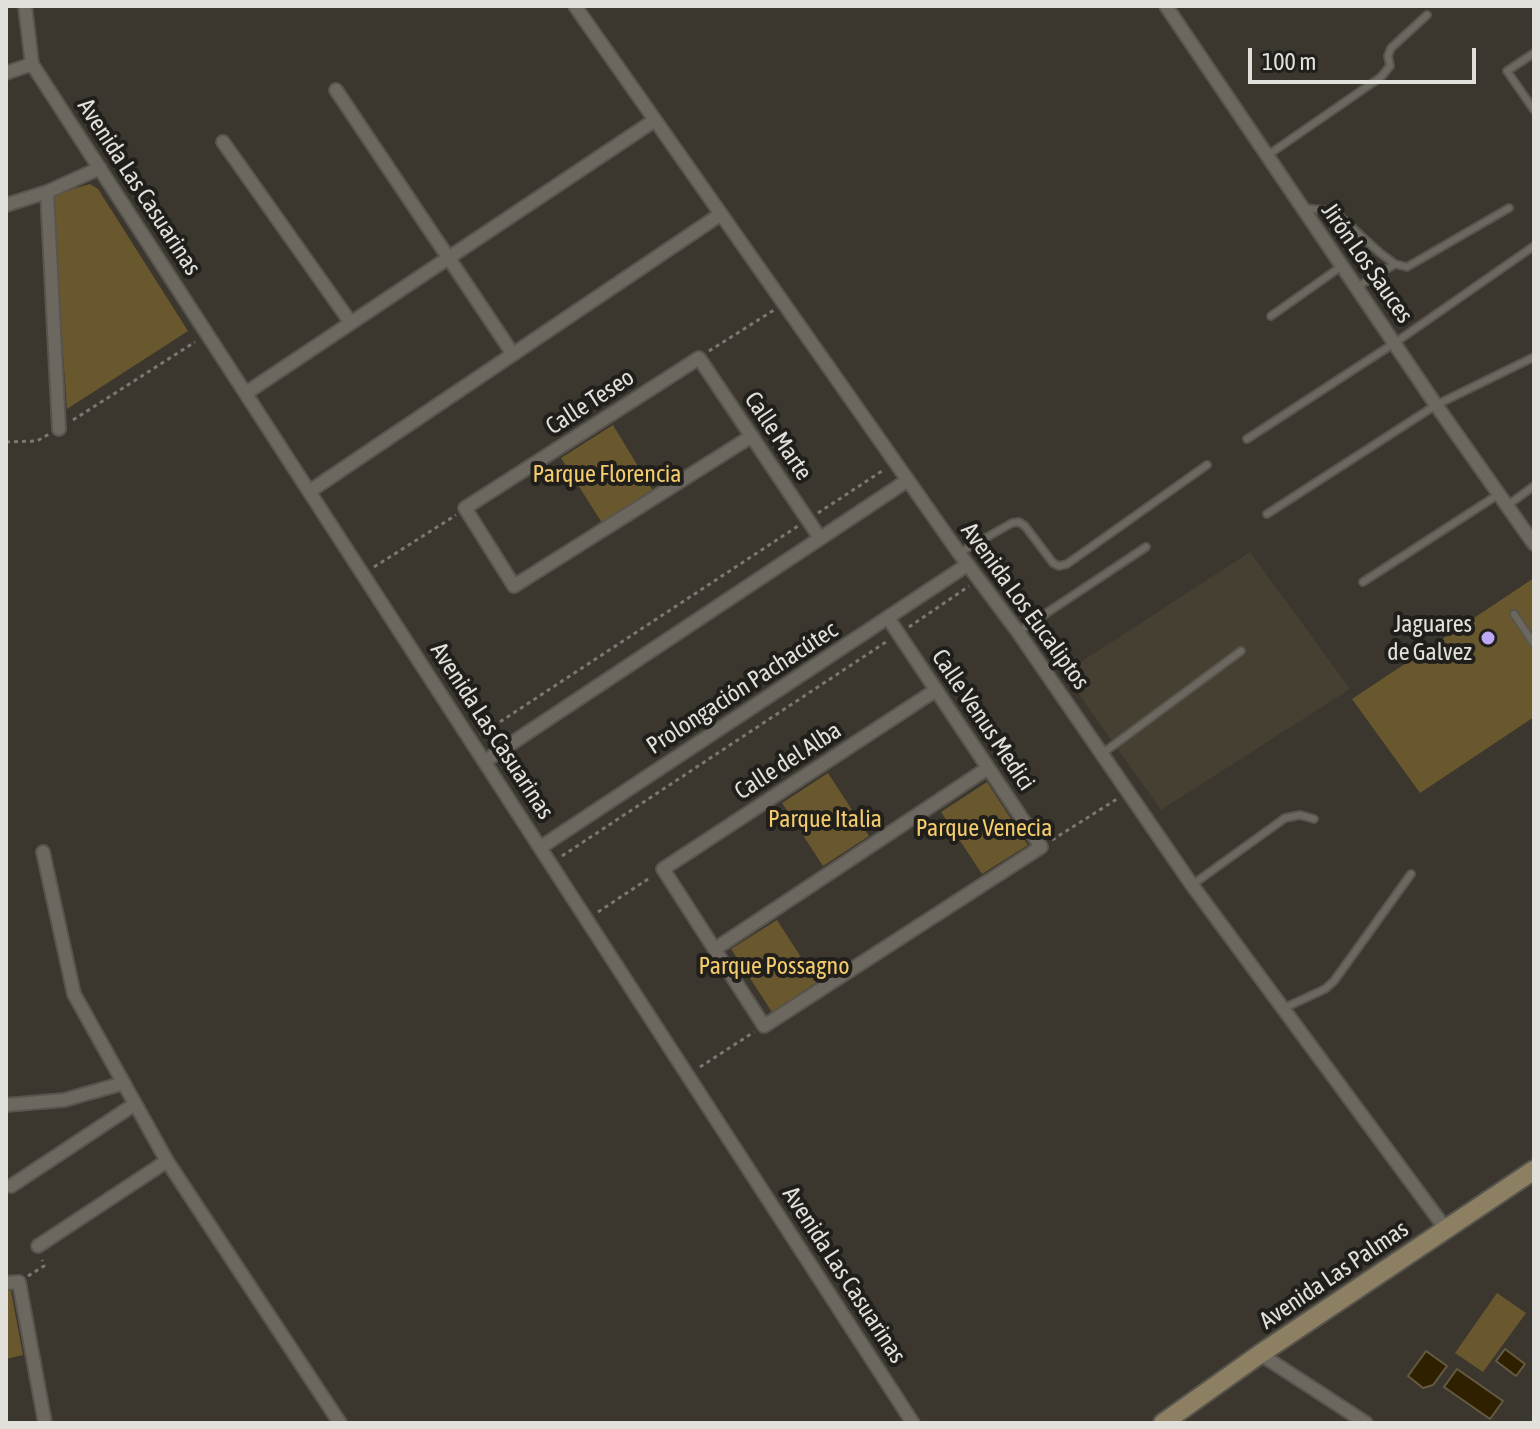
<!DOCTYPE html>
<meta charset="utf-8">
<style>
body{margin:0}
#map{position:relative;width:1540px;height:1429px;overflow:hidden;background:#3b372f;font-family:"Asap Condensed",sans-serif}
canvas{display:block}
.frame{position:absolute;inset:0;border:8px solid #e2e0db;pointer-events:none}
.scale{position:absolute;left:1248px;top:48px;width:228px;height:36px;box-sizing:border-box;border:4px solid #e2e0db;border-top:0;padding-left:10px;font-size:24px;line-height:28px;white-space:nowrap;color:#e2e0db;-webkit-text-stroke:6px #201f1b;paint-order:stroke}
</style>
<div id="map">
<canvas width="1540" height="1429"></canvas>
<div class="frame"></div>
<div class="scale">100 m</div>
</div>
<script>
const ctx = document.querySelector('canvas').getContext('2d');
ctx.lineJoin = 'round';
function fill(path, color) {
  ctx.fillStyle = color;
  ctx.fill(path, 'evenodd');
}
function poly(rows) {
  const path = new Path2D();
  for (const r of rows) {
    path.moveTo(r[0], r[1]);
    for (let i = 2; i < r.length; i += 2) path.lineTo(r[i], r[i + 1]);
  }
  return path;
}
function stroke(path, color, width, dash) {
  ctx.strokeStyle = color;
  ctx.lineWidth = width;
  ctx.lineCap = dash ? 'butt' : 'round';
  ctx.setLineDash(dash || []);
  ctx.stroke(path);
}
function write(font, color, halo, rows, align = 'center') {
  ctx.font = font + ' "Asap Condensed",sans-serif';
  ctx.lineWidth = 8;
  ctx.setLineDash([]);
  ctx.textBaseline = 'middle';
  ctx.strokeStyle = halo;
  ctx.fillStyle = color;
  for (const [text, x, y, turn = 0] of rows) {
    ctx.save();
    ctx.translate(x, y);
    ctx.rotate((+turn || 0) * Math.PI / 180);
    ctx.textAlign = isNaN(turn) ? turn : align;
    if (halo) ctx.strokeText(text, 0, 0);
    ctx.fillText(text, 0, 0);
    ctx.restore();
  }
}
fill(poly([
 [1250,552,1350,689,1161,810,1064,673]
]), '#464032');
fill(poly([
 [90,184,98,189,188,331,67,409,52,202,56,194],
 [613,425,653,491,602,523,561,458],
 [1534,578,1534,717,1420,793,1352,699],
 [828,773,869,836,823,866,782,803],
 [987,782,1028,845,982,874,941,812],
 [777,920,817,982,772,1012,731,949],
 [6,1291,11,1291,23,1355,6,1359],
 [1497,1293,1526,1313,1483,1372,1455,1353]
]), '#69572e');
const water = poly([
 [1505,1349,1525,1364,1516,1376,1496,1361,1505,1349],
 [1426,1351,1447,1366,1433,1385,1423,1388,1408,1376,1426,1351],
 [1457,1369,1503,1401,1490,1419,1444,1387,1457,1369]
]);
fill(water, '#2f2000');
stroke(water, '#655a42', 2);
const service = poly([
 [1534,53,1507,71,1534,110],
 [1268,155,1381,77,1390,66,1388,56,1391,48,1427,15],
 [1302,208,1334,211,1380,253,1395,264,1407,267,1509,208],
 [1357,287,1395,264],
 [1271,316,1342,266],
 [1247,439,1396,342,1534,246],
 [1508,505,1534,486],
 [1267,514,1436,405,1534,357],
 [959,553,1012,523,1019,522,1025,526,1053,563,1059,566,1067,564,1207,465],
 [1363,582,1499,494],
 [1514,614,1534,644],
 [1018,632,1146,547],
 [1103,753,1241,651],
 [1192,885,1285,818,1300,815,1314,819],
 [1282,1009,1325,989,1334,981,1411,874]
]);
const minor = poly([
 [25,6,32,64,913,1423],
 [575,6,959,553,1018,632,1192,885,1445,1228],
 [1166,6,1436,405,1534,544],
 [6,73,32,64],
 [336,90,513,354],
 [223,142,351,323],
 [47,192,59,429],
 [6,205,47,192,100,168],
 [246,393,655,120],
 [752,436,514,586,465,508,699,358,820,538],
 [310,491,721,214],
 [888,618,1041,847,764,1026,663,869,936,690],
 [485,761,908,480],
 [541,847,967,565],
 [43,852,74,994,167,1161,340,1423],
 [715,949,988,768],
 [6,1105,64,1100,124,1083],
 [11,1186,135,1104],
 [38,1246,167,1161],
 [6,1283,19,1282,45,1423],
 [1260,1354,1366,1423]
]);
const secondary = poly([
 [1163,1423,1260,1354,1534,1170]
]);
stroke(service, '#58554e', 10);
stroke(minor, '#58554e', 16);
stroke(secondary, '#58554e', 22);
stroke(poly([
 [709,351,774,310],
 [73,420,195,342],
 [6,442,37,441,49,434],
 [818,513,885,469],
 [374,567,456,515],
 [909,627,969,586],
 [480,735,798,526],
 [1052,840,1117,799],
 [562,856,889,640],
 [598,912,651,877],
 [700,1067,754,1032],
 [28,1276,44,1266,42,1260]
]), '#7b7871', 3, [4, 4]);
stroke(service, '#6c685f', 6);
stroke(minor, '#6c685f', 12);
stroke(secondary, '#8d8062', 18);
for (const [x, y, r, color] of [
 [1488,638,8,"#bea9f5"]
]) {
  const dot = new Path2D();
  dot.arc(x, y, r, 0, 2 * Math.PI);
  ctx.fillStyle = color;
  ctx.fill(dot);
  stroke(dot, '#201f1b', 3);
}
write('24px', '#e2e0db', '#201f1b', [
 ["Avenida Las Casuarinas",139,187,57],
 ["Jirón Los Sauces",1367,263,55],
 ["Calle Teseo",590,402,-33],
 ["Calle Marte",778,436,56],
 ["Avenida Los Eucaliptos",1025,606,54],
 ["Prolongación Pachacútec",742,688,-33],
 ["Calle Venus Medici",983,720,56],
 ["Avenida Las Casuarinas",492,731,57],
 ["Calle del Alba",788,761,-33],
 ["Avenida Las Casuarinas",844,1275,57],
 ["Avenida Las Palmas",1334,1275,-34]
]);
write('24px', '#f4cc6c', '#201f1b', [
 ["Parque Florencia",607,474],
 ["Parque Italia",825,819],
 ["Parque Venecia",984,828],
 ["Parque Possagno",774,966]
]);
write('24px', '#e2e0db', '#201f1b', [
 ["Jaguares",1472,624],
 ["de Galvez",1472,652]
], 'right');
</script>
